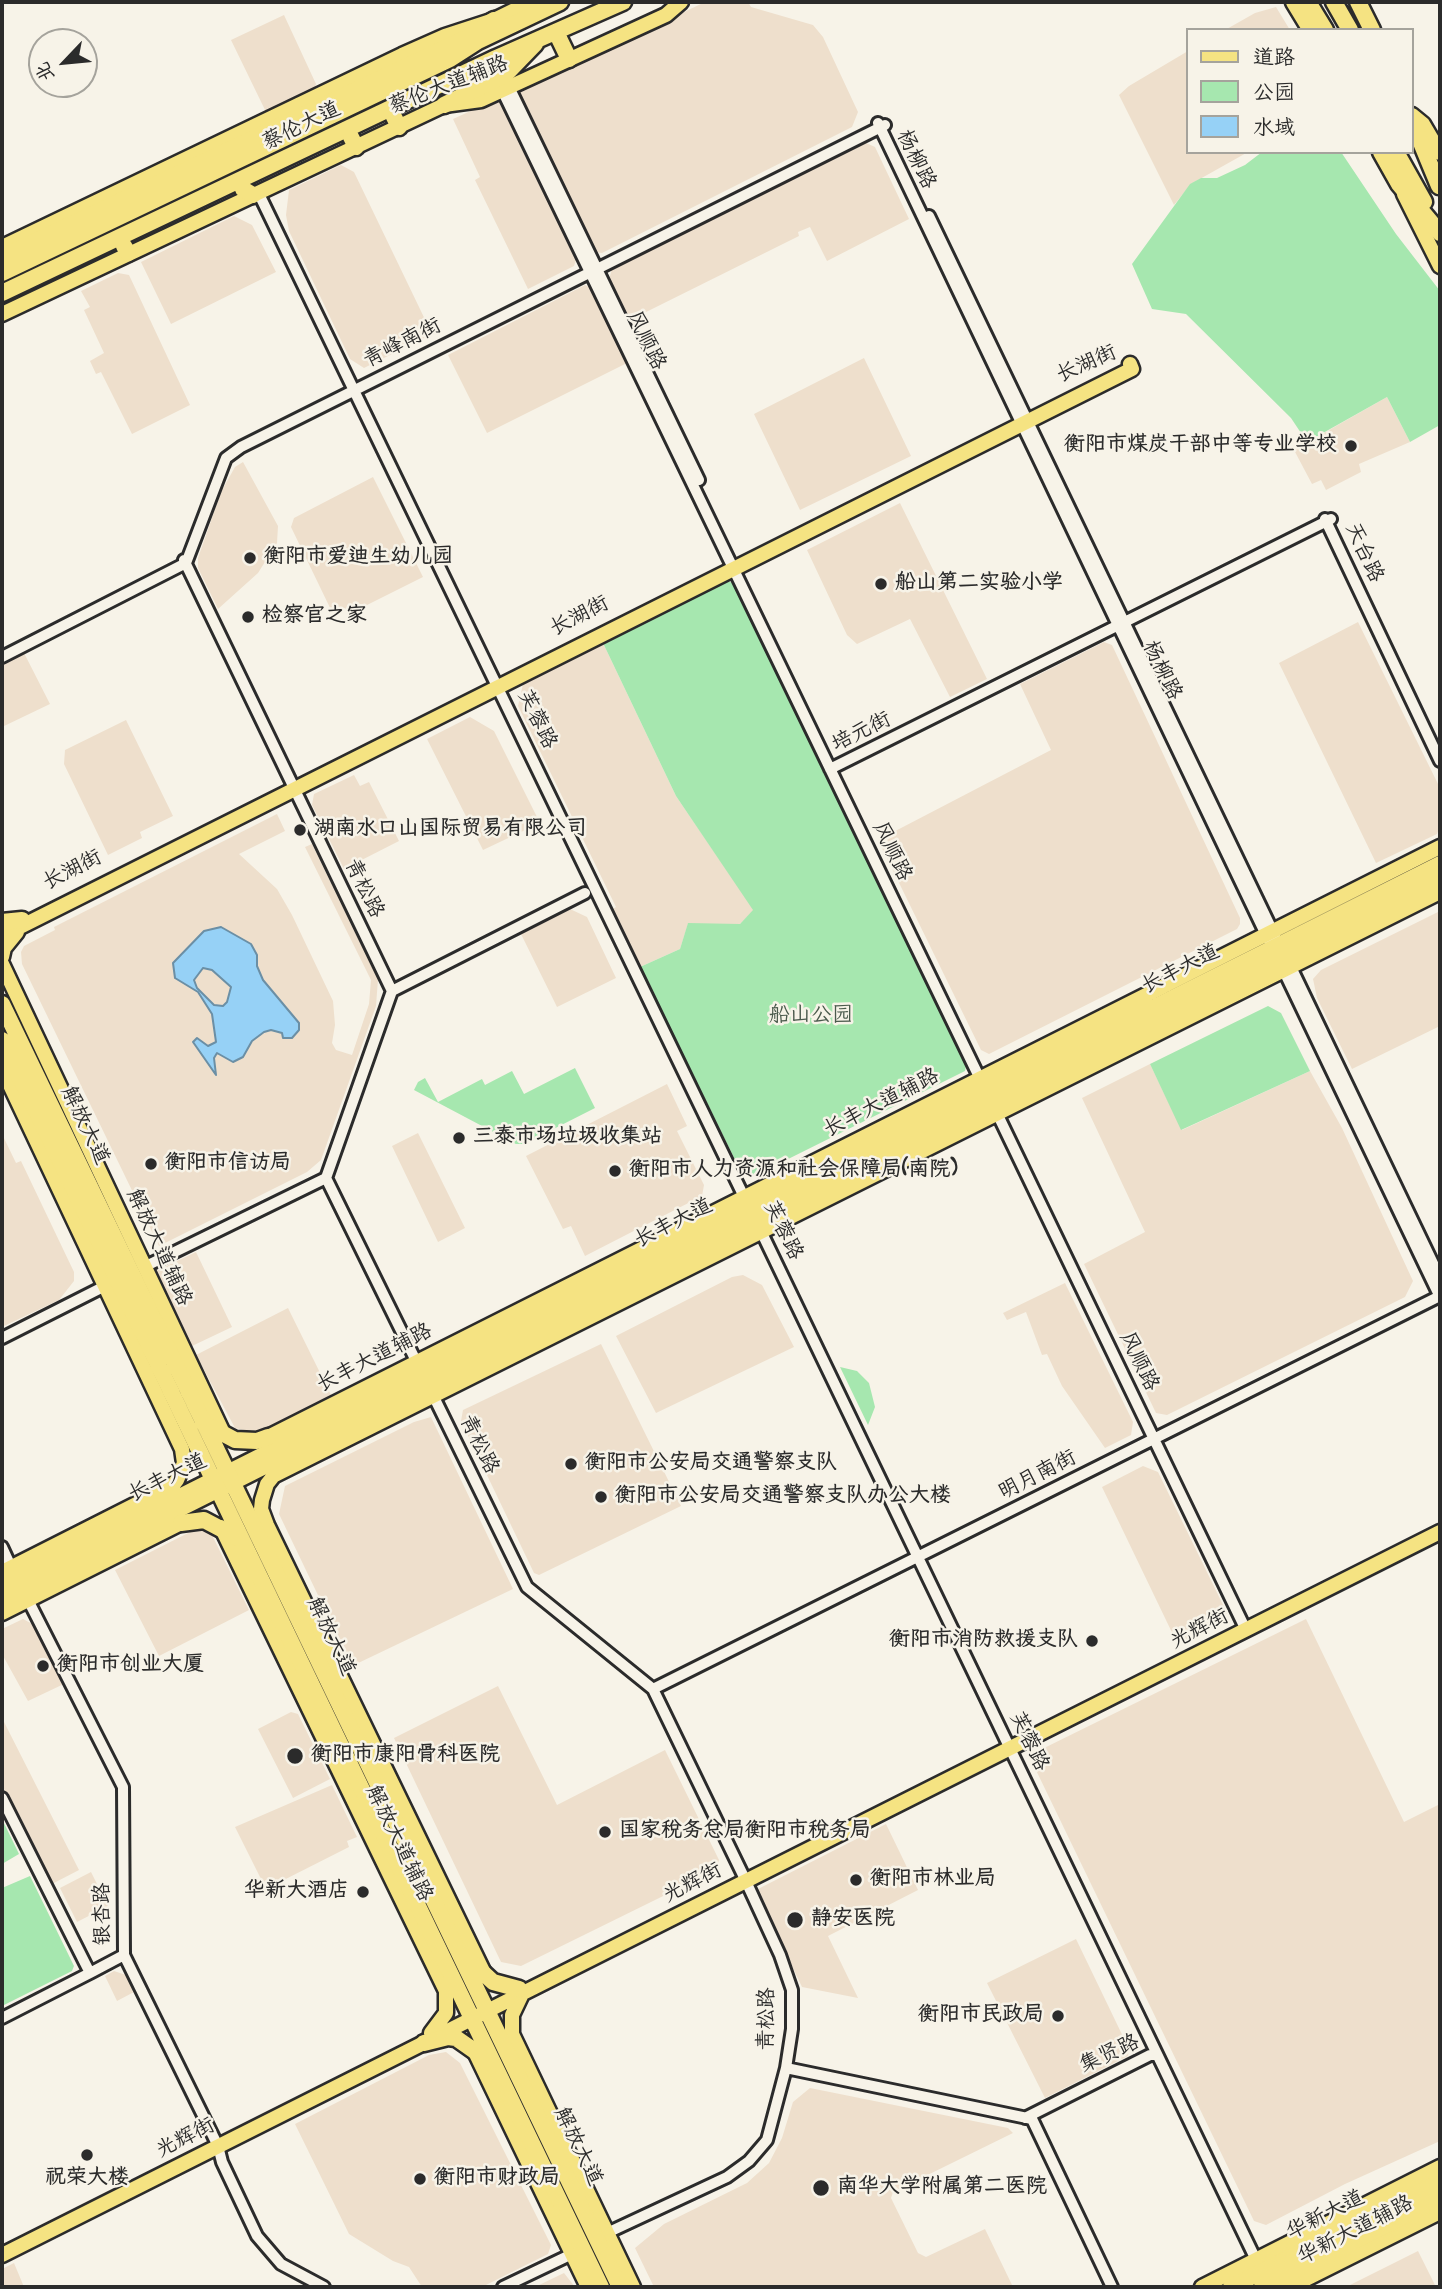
<!DOCTYPE html>
<meta charset="utf-8">
<style>
body{margin:0}
#map{position:relative;width:1442px;height:2289px;overflow:hidden;background:#f7f3e8;font-family:"Architects Daughter","LXGW WenKai TC",sans-serif}
canvas{display:block}
.frame{position:absolute;inset:0;border:4px solid #2b2b2b;pointer-events:none}
.legend{position:absolute;left:1186px;top:28px;width:228px;height:126px;box-sizing:border-box;background:#f7f3e8;border:2px solid #a5a39c;margin:0;padding:9px 12px;list-style:none;font-size:21px;color:#2b2b2b}
.legend li{display:flex;align-items:center;gap:14px;height:35px}
.legend b{width:35px;border:2px solid #a5a39c}
.north{position:absolute;left:28px;top:28px;width:70px;height:70px;box-sizing:border-box;background:#f7f3e8;border:2px solid #a5a39c;border-radius:50%;rotate:244deg;font-size:19px;font-weight:700;line-height:28px;text-align:center;color:#2b2b2b}
.north::after{content:'';display:block;margin:auto;width:24px;height:32px;background:#2b2b2b;clip-path:polygon(50% 0,100% 100%,50% 72%,0 100%)}
</style>
<div id="map">
<canvas width="1442" height="2289"></canvas>
<div class="frame"></div>
<ul class="legend">
<li><b style="height:9px;background:#f5e382"></b>道路</li>
<li><b style="height:19px;background:#a6e7af"></b>公园</li>
<li><b style="height:19px;background:#96d1f6"></b>水域</li>
</ul>
<div class="north">北</div>
</div>
<script>
const ctx = document.querySelector('canvas').getContext('2d');
ctx.lineJoin = 'round';
function fill(path, color) {
  ctx.fillStyle = color;
  ctx.fill(path, 'evenodd');
}
function poly(rows) {
  const path = new Path2D();
  for (const r of rows) {
    path.moveTo(r[0], r[1]);
    for (let i = 2; i < r.length; i += 2) path.lineTo(r[i], r[i + 1]);
  }
  return path;
}
function stroke(path, color, width, dash) {
  ctx.strokeStyle = color;
  ctx.lineWidth = width;
  ctx.lineCap = dash ? 'butt' : 'round';
  ctx.setLineDash(dash || []);
  ctx.stroke(path);
}
function write(font, color, halo, rows, align = 'center') {
  ctx.font = font + ' "Architects Daughter","LXGW WenKai TC",sans-serif';
  ctx.lineWidth = 5;
  ctx.setLineDash([]);
  ctx.textBaseline = 'middle';
  ctx.strokeStyle = halo;
  ctx.fillStyle = color;
  for (const [text, x, y, turn = 0] of rows) {
    ctx.save();
    ctx.translate(x, y);
    ctx.rotate((+turn || 0) * Math.PI / 180);
    ctx.textAlign = isNaN(turn) ? turn : align;
    if (halo) ctx.strokeText(text, 0, 0);
    ctx.fillText(text, 0, 0);
    ctx.restore();
  }
}
fill(poly([
 [705,2,748,2,751,7,813,25,823,37,858,112,852,127,602,253,594,252,517,92],
 [1276,7,1290,30,1225,30,1255,13],
 [284,15,316,84,314,92,267,114,231,40],
 [1188,51,1188,152,1248,152,1191,184,1174,205,1119,95,1129,86],
 [497,99,502,101,576,260,574,266,528,289,475,180,480,177,453,119],
 [866,143,875,147,909,219,827,261,810,227,798,232,799,236,630,320,609,280,612,268],
 [341,165,354,172,432,334,364,368,350,359,289,231,286,215,289,190],
 [234,216,252,225,276,272,171,324,141,262],
 [118,273,129,275,190,405,132,434,101,372,96,374,90,361,104,353,84,310,90,307,81,291],
 [585,285,591,288,627,363,487,433,448,355],
 [864,358,911,456,800,510,754,414],
 [1387,397,1410,442,1359,464,1361,472,1326,490,1321,480,1312,484,1294,450],
 [243,462,278,526,277,543,258,573,218,609,198,568,198,558,221,492,235,467],
 [373,477,423,577,349,614,345,608,333,614,291,527,294,518],
 [900,503,987,679,950,697,910,619,857,644,847,635,807,550],
 [1358,622,1440,788,1440,826,1437,834,1376,863,1279,663],
 [1104,642,1112,645,1240,918,1240,924,1237,929,989,1054,981,1050,878,840,1051,750,1020,684],
 [603,643,676,796,754,910,740,924,688,924,680,949,640,967,613,909,616,907,518,706,523,684],
 [23,651,50,704,2,727,2,662],
 [470,717,494,731,540,823,483,850,427,739],
 [126,720,173,816,140,832,142,838,108,855,64,764,65,750],
 [354,775,360,786,369,782,399,841,344,869,312,805,314,794],
 [277,814,285,831,239,854,277,889,292,915,333,1001,335,1025,332,1043,336,1050,352,1055,369,1004,371,980,305,847,312,844,378,979,376,1006,321,1160,307,1172,159,1246,22,964,21,952,24,946,55,930,54,927],
 [570,909,587,917,616,978,557,1007,521,934],
 [1440,911,1440,1026,1352,1069,1317,998,1313,979,1321,970],
 [1150,1064,1182,1130,1310,1071,1342,1128,1413,1281,1405,1297,1167,1415,1156,1413,1084,1264,1145,1232,1082,1098],
 [667,1084,687,1126,677,1131,704,1185,702,1196,585,1256,571,1226,563,1229,526,1156],
 [418,1133,465,1228,438,1242,392,1146],
 [2,1134,16,1163,21,1161,74,1272,74,1281,59,1300,2,1327],
 [196,1252,232,1327,192,1346,156,1271],
 [743,1275,762,1285,794,1347,656,1413,616,1336,732,1277],
 [1065,1283,1133,1422,1131,1435,1105,1448,1062,1386,1047,1354,1042,1355,1026,1312,1007,1320,1003,1313],
 [288,1308,332,1397,268,1429,252,1432,235,1428,196,1355],
 [601,1344,681,1506,539,1575,534,1573,461,1421,463,1410],
 [431,1417,513,1589,352,1666,279,1514,285,1486,414,1422],
 [1143,1466,1158,1472,1227,1613,1220,1624,1178,1645,1102,1487],
 [203,1529,212,1535,249,1610,159,1656,115,1570,192,1531],
 [23,1619,38,1627,66,1683,28,1701,2,1654,2,1629],
 [1306,1619,1404,1822,1440,1804,1440,2141,1345,2184,1266,2225,1254,2221,1033,1764,1034,1753],
 [498,1686,557,1805,665,1750,719,1860,716,1870,521,1966,501,1962,394,1738],
 [291,1712,298,1714,330,1779,293,1798,258,1729],
 [2,1718,79,1870,52,1884,2,1785],
 [332,1785,357,1837,347,1841,349,1847,266,1889,235,1827],
 [886,1824,918,1890,828,1936,858,1998,802,1987,762,1904,758,1889],
 [91,1872,108,1906,77,1922,60,1888],
 [1076,1939,1129,2049,1128,2056,1045,2098,987,1983],
 [114,1971,126,1975,134,1992,117,2001,105,1976],
 [446,2052,460,2063,551,2245,548,2254,482,2287,422,2287,409,2267,393,2261,349,2234,295,2124,429,2055],
 [810,2088,1008,2128,1013,2133,893,2192,891,2198,918,2253,926,2257,985,2229,1013,2287,654,2287,635,2248,664,2224,747,2183,769,2163,782,2138,793,2102],
 [1418,2251,1436,2287,1346,2287],
 [14,2263,24,2287,2,2287,2,2269],
 [564,2273,575,2287,535,2287]
]), '#eedfcc');
fill(poly([
 [1262,152,1341,152,1396,234,1440,291,1440,425,1410,442,1387,397,1307,442,1291,418,1186,314,1152,309,1132,264,1190,184,1201,178,1217,178,1245,165],
 [727,581,733,583,966,1066,965,1071,752,1177,742,1174,640,967,680,949,688,923,740,924,753,910,676,796,603,643],
 [1268,1006,1281,1013,1310,1071,1181,1130,1150,1064],
 [575,1068,595,1108,524,1144,516,1144,414,1090,418,1082,425,1078,438,1102,482,1079,485,1085,512,1071,524,1094],
 [840,1367,857,1371,869,1383,875,1407,868,1425],
 [2,1819,19,1854,2,1864],
 [30,1876,74,1966,72,1971,2,2006,2,1888]
]), '#a6e7af');
const water = poly([
 [221,927,251,944,257,955,257,966,263,980,299,1023,299,1030,292,1038,283,1038,282,1033,271,1030,264,1032,252,1041,243,1057,233,1062,217,1053,214,1058,216,1075,193,1042,197,1038,208,1046,216,1042,212,1014,198,992,175,978,173,963,204,931,221,927],
 [203,968,212,970,231,987,227,1002,223,1006,214,1005,197,988,194,980,203,968]
]);
fill(water, '#96d1f6');
stroke(water, '#6b8fa5', 2);
const minor = poly([
 [509,87,699,480],
 [502,90,982,1083],
 [878,123,1269,941],
 [258,192,747,1203],
 [929,216,1275,936],
 [1325,519,1440,761],
 [184,560,392,991,326,1178,420,1369],
 [2,657,186,563,226,458,241,447,885,125],
 [830,769,1331,519],
 [1289,963,1440,1278],
 [1281,965,1440,1297],
 [392,991,585,893],
 [994,1107,1246,1630],
 [759,1227,1259,2266],
 [144,1267,326,1178],
 [2,1338,105,1286],
 [430,1389,527,1587,653,1689,744,1877,780,1955,792,1990,792,2029,786,2068,767,2140,749,2161,727,2177,607,2233],
 [2,1547,14,1573],
 [25,1594,123,1787,124,1955,218,2146,222,2162,257,2236,281,2264,324,2287],
 [653,1689,1440,1296],
 [2,1798,90,1973,2,2018],
 [90,1973,124,1955],
 [786,2068,1032,2119,1112,2287],
 [1025,2118,1150,2055,1157,2055],
 [503,2287,572,2254]
]);
const major = poly([
 [1412,115,1423,124,1440,153],
 [1404,194,1440,266],
 [2,247,402,55,445,36,494,20,531,2],
 [2,314,444,105,481,100,666,15,681,2],
 [2,936,1132,369,1130,364],
 [2,957,4,948,17,932],
 [2,964,224,1435],
 [2,1068,182,1449,184,1463,177,1480,158,1505],
 [268,1437,1440,847],
 [279,1469,267,1484,262,1500,261,1509,267,1525,483,1971],
 [273,1476,1440,892],
 [221,1527,446,1991,446,2013,431,2033],
 [2,1572,168,1488],
 [2,1585,1440,863],
 [2,1599,1440,877],
 [2,1613,181,1523],
 [522,1994,512,2015,512,2034,633,2287],
 [474,2050,588,2287],
 [2,2255,1440,1532],
 [1202,2287,1440,2167],
 [1290,2287,1440,2212]
]);
const highway = poly([
 [1294,2,1311,30],
 [1308,2,1325,30],
 [1334,2,1350,30],
 [1358,2,1372,30],
 [556,32,569,59],
 [471,35,494,20],
 [444,105,505,75,535,44],
 [394,117,399,127],
 [1412,121,1439,186],
 [351,137,356,147],
 [1381,152,1399,184,1440,233],
 [1396,152,1424,202],
 [243,189,253,195],
 [124,246,128,253],
 [2,257,464,39,472,40],
 [2,273,450,59,478,41,560,2],
 [2,293,496,58,623,2],
 [2,922,22,920],
 [2,1004,620,2287],
 [2,1040,601,2287],
 [203,1423,235,1440,257,1441,268,1437],
 [181,1523,204,1520,240,1539],
 [466,1957,493,1982,519,1989],
 [424,2043,448,2037,456,2038,493,2064],
 [1231,2287,1440,2182],
 [1262,2287,1440,2198]
]);
stroke(minor, '#2b2b2b', 16);
stroke(major, '#2b2b2b', 19);
stroke(highway, '#2b2b2b', 21);
stroke(minor, '#f7f3e8', 10);
stroke(major, '#f5e382', 14);
stroke(highway, '#f5e382', 16);
for (const [x, y, r, color] of [
 [1351,446,7,"#2b2b2b"],
 [250,558,7,"#2b2b2b"],
 [881,584,7,"#2b2b2b"],
 [248,617,7,"#2b2b2b"],
 [300,830,7,"#2b2b2b"],
 [459,1138,7,"#2b2b2b"],
 [151,1164,7,"#2b2b2b"],
 [615,1171,7,"#2b2b2b"],
 [571,1464,7,"#2b2b2b"],
 [601,1497,7,"#2b2b2b"],
 [1092,1641,7,"#2b2b2b"],
 [43,1666,7,"#2b2b2b"],
 [295,1756,9,"#2b2b2b"],
 [605,1832,7,"#2b2b2b"],
 [856,1880,7,"#2b2b2b"],
 [363,1892,7,"#2b2b2b"],
 [795,1920,9,"#2b2b2b"],
 [1058,2016,7,"#2b2b2b"],
 [87,2155,7,"#2b2b2b"],
 [420,2179,7,"#2b2b2b"],
 [821,2188,9,"#2b2b2b"]
]) {
  const dot = new Path2D();
  dot.arc(x, y, r, 0, 2 * Math.PI);
  ctx.fillStyle = color;
  ctx.fill(dot);
  stroke(dot, '#f7f3e8', 2.5);
}
write('21px', '#2b2b2b', '#f7f3e8', [
 ["蔡伦大道辅路",449,86,-21],
 ["蔡伦大道",302,127,-26],
 ["杨柳路",915,160,64],
 ["风顺路",645,341,64],
 ["青峰南街",403,344,-27],
 ["长湖街",1087,365,-24],
 ["天台路",1363,553,65],
 ["长湖街",580,617,-27],
 ["杨柳路",1161,671,64],
 ["芙蓉路",536,720,64],
 ["培元街",862,733,-26],
 ["风顺路",891,852,64],
 ["长湖街",73,871,-27],
 ["青松路",363,889,64],
 ["长丰大道",1181,970,-27],
 ["长丰大道辅路",882,1104,-27],
 ["解放大道",84,1126,64],
 ["长丰大道",674,1224,-27],
 ["芙蓉路",782,1231,64],
 ["解放大道辅路",158,1248,65],
 ["长丰大道辅路",375,1359,-27],
 ["风顺路",1138,1362,64],
 ["青松路",478,1445,64],
 ["明月南街",1038,1476,-27],
 ["长丰大道",168,1479,-26],
 ["光辉街",1200,1630,-27],
 ["解放大道",330,1637,64],
 ["芙蓉路",1028,1742,64],
 ["解放大道辅路",398,1844,64],
 ["光辉街",693,1884,-27],
 ["银杏路",104,1914,-91],
 ["青松路",768,2019,-89],
 ["集贤路",1110,2055,-25],
 ["光辉街",186,2139,-27],
 ["解放大道",577,2147,64],
 ["华新大道",1326,2216,-27],
 ["华新大道辅路",1356,2231,-27]
]);
write('bold 21px', '#2b2b2b', '#f7f3e8', [
 ["衡阳市煤炭干部中等专业学校",1337,446,"right"],
 ["衡阳市爱迪生幼儿园",264,558],
 ["船山第二实验小学",895,584],
 ["检察官之家",262,617],
 ["湖南水口山国际贸易有限公司",314,830],
 ["三泰市场垃圾收集站",473,1138],
 ["衡阳市信访局",165,1164],
 ["衡阳市人力资源和社会保障局(南院)",629,1171],
 ["衡阳市公安局交通警察支队",585,1464],
 ["衡阳市公安局交通警察支队办公大楼",615,1497],
 ["衡阳市消防救援支队",1078,1641,"right"],
 ["衡阳市创业大厦",57,1666],
 ["衡阳市康阳骨科医院",311,1756],
 ["国家税务总局衡阳市税务局",619,1832],
 ["衡阳市林业局",870,1880],
 ["华新大酒店",349,1892,"right"],
 ["静安医院",811,1920],
 ["衡阳市民政局",1044,2016,"right"],
 ["祝荣大楼",87,2179,"center"],
 ["衡阳市财政局",434,2179],
 ["南华大学附属第二医院",837,2188]
], 'left');
write('21px', '#4a5a4c', '#f7f3e8', [
 ["船山公园",811,1017]
]);
</script>
